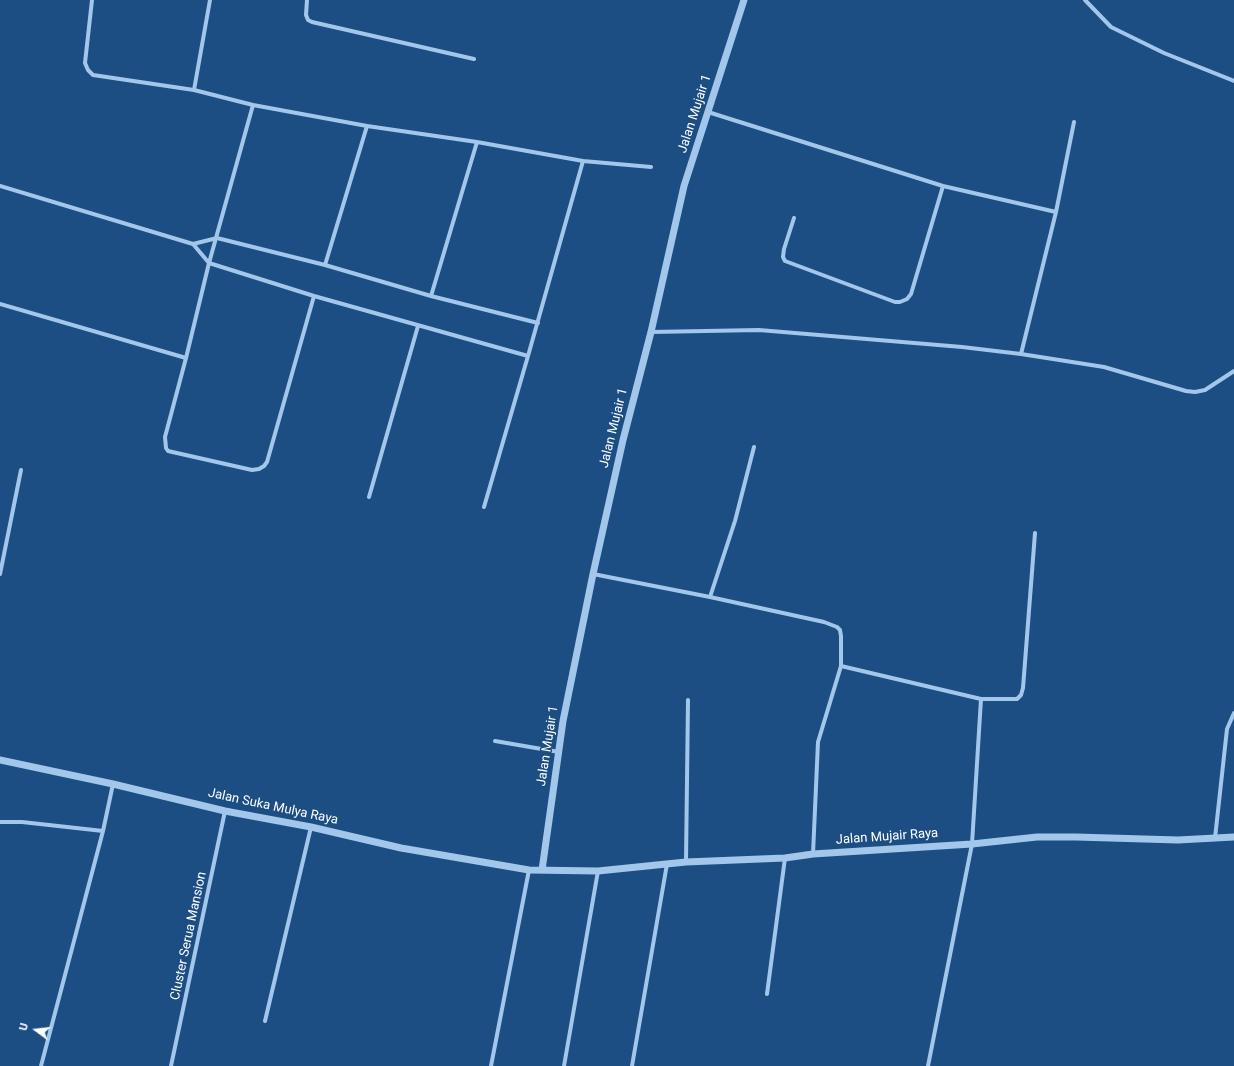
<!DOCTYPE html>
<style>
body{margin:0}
#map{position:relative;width:1234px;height:1066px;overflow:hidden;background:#1c4e84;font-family:Roboto,sans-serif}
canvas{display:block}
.north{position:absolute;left:16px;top:1010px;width:40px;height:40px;-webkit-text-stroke:3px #1c4e84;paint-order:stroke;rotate:285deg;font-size:11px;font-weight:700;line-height:16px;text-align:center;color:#fff}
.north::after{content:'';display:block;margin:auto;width:14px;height:18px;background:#fff;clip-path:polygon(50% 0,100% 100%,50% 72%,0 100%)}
</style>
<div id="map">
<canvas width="1234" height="1066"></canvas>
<div class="north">U</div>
</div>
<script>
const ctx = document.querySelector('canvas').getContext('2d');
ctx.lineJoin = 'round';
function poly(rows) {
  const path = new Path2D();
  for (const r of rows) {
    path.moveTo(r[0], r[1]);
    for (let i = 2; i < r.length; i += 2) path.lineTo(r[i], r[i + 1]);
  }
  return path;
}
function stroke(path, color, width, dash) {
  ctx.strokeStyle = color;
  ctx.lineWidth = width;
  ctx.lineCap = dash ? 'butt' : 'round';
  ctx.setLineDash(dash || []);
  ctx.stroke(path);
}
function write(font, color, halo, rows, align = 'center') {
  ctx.font = font + ' Roboto,sans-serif';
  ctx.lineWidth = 3;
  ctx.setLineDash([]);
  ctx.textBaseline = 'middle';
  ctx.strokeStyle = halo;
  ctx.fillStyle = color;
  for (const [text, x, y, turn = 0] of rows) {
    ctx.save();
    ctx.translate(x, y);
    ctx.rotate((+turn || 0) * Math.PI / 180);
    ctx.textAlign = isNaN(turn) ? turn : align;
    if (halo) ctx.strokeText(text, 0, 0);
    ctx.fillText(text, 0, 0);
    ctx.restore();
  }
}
stroke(poly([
 [92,0,85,63,88,70,93,75,194,90,253,105,367,126,477,142,583,161,651,167],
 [307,0,306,15,308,20,312,22,474,59],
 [1085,0,1111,27,1164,53,1234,81],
 [194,90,210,0],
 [253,105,209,263,186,358,165,437,166,448,168,451,252,470,259,469,264,466,267,462,314,296],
 [708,112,943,186,1056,212],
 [0,186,193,244,209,263,314,296,528,356],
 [794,218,784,249,783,257,785,261,895,302,900,302,907,299,911,294,943,186],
 [193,244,217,238,325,265,431,296,538,323],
 [325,265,367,126],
 [431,296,477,142],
 [0,304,186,358],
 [651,332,759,330,962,347,1021,354,1104,367,1186,391,1195,392,1205,390,1234,371],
 [1021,354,1056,212,1074,122],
 [369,497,418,326],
 [484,507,528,356,583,161],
 [0,574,21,470],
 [593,574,710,597,824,622,837,627,840,630,841,636,841,666,818,742,813,854],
 [710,597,735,521,754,447],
 [841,666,981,699,1017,699,1021,695,1023,688,1035,533],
 [495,741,559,752],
 [0,822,22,822,103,831],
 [1215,838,1227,729,1234,713],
 [686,862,688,700],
 [767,994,785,858],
 [265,1021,311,827],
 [41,1066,103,831,113,784],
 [171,1066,225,811],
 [491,1066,529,870],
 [564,1066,598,871],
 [632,1066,667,864],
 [928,1066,972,844,981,699]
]), '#a3c7eb', 4);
stroke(poly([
 [0,760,113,784,225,811,311,827,401,848,529,870,598,871,686,862,785,858,813,854,972,844,1037,837,1076,837,1178,840,1234,837],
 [542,870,563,721,593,574,623,440,651,332,684,186,744,0]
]), '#a3c7eb', 7);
write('13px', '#fff', '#1c4e84', [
 ["Jalan Mujair 1",695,114,-72],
 ["Jalan Mujair 1",614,428,-76],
 ["Jalan Mujair 1",548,746,-81],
 ["Jalan Suka Mulya Raya",273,807,12],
 ["Jalan Mujair Raya",887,837,-4],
 ["Cluster Serua Mansion",189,936,-78]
]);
</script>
